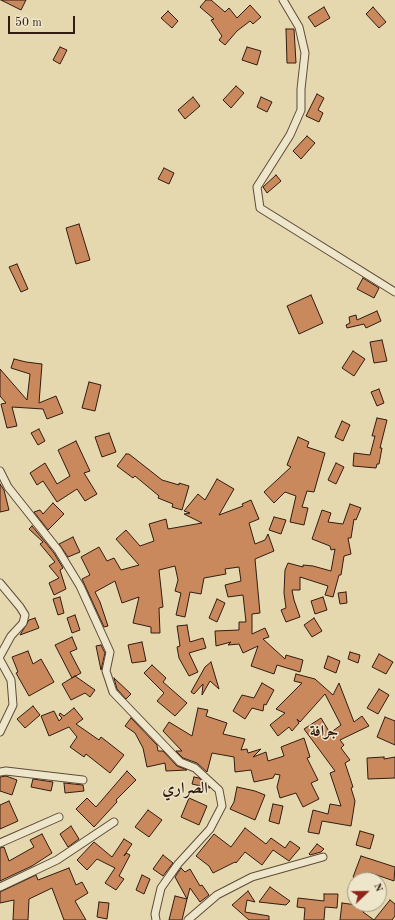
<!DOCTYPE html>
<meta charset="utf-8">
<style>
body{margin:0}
#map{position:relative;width:395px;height:920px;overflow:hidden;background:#e5d8af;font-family:"Old Standard TT",serif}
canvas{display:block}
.north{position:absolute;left:347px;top:872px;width:40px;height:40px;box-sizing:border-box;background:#eee6cb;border:1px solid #a39581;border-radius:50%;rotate:68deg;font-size:11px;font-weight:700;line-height:16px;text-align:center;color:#321c12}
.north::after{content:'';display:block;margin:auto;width:14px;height:18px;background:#8f2418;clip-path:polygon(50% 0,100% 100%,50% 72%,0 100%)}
.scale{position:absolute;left:8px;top:16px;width:67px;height:18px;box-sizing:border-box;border:2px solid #321c12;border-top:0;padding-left:5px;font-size:12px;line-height:14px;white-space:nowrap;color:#321c12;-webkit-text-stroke:3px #eee6cb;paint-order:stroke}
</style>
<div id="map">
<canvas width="395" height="920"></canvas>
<div class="north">N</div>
<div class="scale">50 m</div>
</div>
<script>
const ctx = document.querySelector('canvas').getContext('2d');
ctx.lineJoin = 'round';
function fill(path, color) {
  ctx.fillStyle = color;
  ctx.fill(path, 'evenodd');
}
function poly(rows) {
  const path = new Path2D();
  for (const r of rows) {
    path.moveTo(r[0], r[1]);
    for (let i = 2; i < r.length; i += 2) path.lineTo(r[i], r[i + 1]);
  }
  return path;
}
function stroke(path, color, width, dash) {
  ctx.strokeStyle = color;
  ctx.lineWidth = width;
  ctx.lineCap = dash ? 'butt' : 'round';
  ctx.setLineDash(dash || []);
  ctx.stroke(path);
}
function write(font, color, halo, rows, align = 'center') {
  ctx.font = font + ' "Old Standard TT",Amiri,serif';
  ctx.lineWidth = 3;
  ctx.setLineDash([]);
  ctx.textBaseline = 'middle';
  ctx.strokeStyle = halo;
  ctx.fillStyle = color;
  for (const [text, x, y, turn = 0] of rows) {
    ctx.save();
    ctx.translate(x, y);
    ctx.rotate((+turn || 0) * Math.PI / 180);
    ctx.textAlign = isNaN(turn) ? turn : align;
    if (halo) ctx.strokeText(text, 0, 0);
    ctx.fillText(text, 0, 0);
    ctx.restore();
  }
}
const building = poly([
 [1,0,26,0,21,10,1,0],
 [206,0,211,0,225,12,229,8,237,18,250,5,261,17,253,24,250,21,237,31,225,45,219,40,222,36,211,20,214,19,200,7,206,0],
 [324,7,330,18,315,27,308,17,324,7],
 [373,7,386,22,379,28,366,14,373,7],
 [168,11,178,21,172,28,161,18,168,11],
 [286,29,294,29,296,63,287,63,286,29],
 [60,47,67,50,60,64,53,60,60,47],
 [247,47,261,51,257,65,242,60,247,47],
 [236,86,244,93,231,108,223,100,236,86],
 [317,94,324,98,318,110,323,113,319,122,306,116,317,94],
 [193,97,200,106,185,119,178,110,193,97],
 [261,97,272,102,267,112,257,107,261,97],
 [307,136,315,143,301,159,293,151,307,136],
 [164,168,174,173,169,184,158,179,164,168],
 [276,175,281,181,267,193,263,187,276,175],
 [79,224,90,260,76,264,66,228,79,224],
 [17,264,28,289,21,292,9,267,17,264],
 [363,278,379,288,374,298,357,289,363,278],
 [311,295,323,323,299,334,287,306,311,295],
 [377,311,381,321,366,328,364,324,347,328,346,325,350,323,349,317,356,315,357,320,377,311],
 [382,340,387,361,374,363,370,342,382,340],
 [353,351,365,359,354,376,342,368,353,351],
 [14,359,26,362,42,364,39,403,56,396,63,413,47,419,43,409,12,407,17,426,7,428,1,404,6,403,0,396,0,369,27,400,30,374,11,368,14,359],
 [89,382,101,385,95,411,82,408,89,382],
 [379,389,384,403,377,406,371,392,379,389],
 [377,418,387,420,380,448,382,448,379,464,377,464,376,468,353,466,354,453,370,455,375,436,372,436,377,418],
 [342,421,350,425,343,441,335,437,342,421],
 [39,429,45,441,38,445,31,433,39,429],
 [109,433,116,452,102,457,95,437,109,433],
 [298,437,309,442,307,447,325,453,314,492,307,491,302,507,308,508,304,525,290,522,296,496,285,492,274,503,264,492,291,467,287,465,298,437],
 [76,441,90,471,84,473,97,494,85,501,77,489,57,502,43,481,37,485,30,473,45,463,57,484,70,476,58,450,76,441],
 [126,454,129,454,162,480,179,485,179,483,189,486,182,510,172,507,173,504,158,498,159,496,135,476,133,478,117,466,126,454],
 [336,463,344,467,336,484,328,480,336,463],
 [217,479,234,489,219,515,243,506,242,504,251,500,259,519,249,523,255,544,265,540,268,534,274,551,255,559,260,613,252,614,252,634,265,628,269,637,263,639,285,659,286,655,303,660,300,672,277,665,274,674,251,666,258,646,243,653,239,644,228,645,231,642,216,646,215,631,239,630,239,622,246,622,243,595,228,597,225,585,241,581,239,567,225,569,226,574,204,578,201,594,190,592,185,617,176,615,181,593,175,591,178,580,175,566,159,570,163,607,159,608,160,633,151,633,151,627,133,623,139,597,122,603,115,581,95,592,100,602,108,626,104,627,82,579,90,575,81,557,99,547,107,561,114,558,121,570,139,565,116,539,126,530,140,546,154,541,149,524,166,519,168,529,202,523,184,514,190,513,184,511,198,494,205,500,217,479],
 [0,484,4,490,9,510,0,512,0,484],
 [53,503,64,514,48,530,34,512,40,510,43,514,53,503],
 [350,504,361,508,356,520,354,519,351,538,348,538,351,554,344,556,341,575,339,575,333,597,325,595,328,586,300,577,300,590,292,590,294,600,300,617,286,622,281,610,286,608,284,593,285,570,288,563,303,567,303,565,313,566,331,571,335,549,331,550,330,546,312,539,322,510,331,513,328,522,343,524,350,504],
 [274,517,286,520,281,534,269,530,274,517],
 [32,526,54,553,63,568,60,570,66,589,54,595,49,583,59,578,49,566,55,562,40,544,43,542,29,529,32,526],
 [73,537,80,552,68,557,59,544,73,537],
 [346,592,347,603,340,604,338,593,346,592],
 [60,597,64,613,58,615,53,599,60,597],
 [323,597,327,610,315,614,311,601,323,597],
 [217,599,225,603,217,622,209,618,217,599],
 [75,615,80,630,72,633,67,618,75,615],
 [35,618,39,628,20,635,29,620,35,618],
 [314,618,322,631,312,637,304,625,314,618],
 [187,625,190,642,203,638,206,648,189,653,198,672,189,676,179,658,177,647,180,646,177,626,187,625],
 [72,637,77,649,70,652,81,673,72,678,55,645,72,637],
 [142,642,146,661,132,663,128,645,142,642],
 [101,645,105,653,101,670,96,646,101,645],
 [28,651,33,664,41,659,54,682,29,696,16,673,18,672,12,657,28,651],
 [350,652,360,655,358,663,348,659,350,652],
 [379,654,393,662,386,674,372,667,379,654],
 [328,656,340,661,336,673,324,668,328,656],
 [211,662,219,689,210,681,202,695,203,684,194,694,191,692,205,667,211,662],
 [152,665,166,678,163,682,187,703,175,716,157,701,164,693,144,673,152,665],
 [296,674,315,679,333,695,339,683,354,722,362,716,369,726,340,740,344,745,341,748,350,760,345,763,353,787,351,788,355,801,351,826,322,821,319,834,308,832,313,810,328,814,330,804,341,806,330,773,335,771,304,729,321,718,330,733,341,725,325,694,300,722,297,719,299,723,292,731,289,727,278,736,270,725,285,713,276,709,302,683,294,681,296,674],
 [75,676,95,690,90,697,85,693,71,700,62,684,75,676],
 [114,678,131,694,126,699,117,689,114,678],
 [262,683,274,690,266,705,264,704,263,711,252,708,245,719,233,711,242,695,254,698,262,683],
 [379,689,389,695,378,714,367,708,379,689],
 [33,706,40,715,25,728,17,719,33,706],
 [74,708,83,719,76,724,99,740,101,737,124,755,110,773,86,754,84,757,70,747,77,737,69,727,49,736,41,716,54,711,59,721,62,718,59,715,60,713,64,716,74,708],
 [198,708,208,710,206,716,227,723,223,734,245,739,241,750,247,749,248,753,261,749,253,757,266,752,268,761,284,756,281,747,304,738,310,757,307,758,318,780,311,783,319,799,303,807,296,793,280,798,277,787,280,775,275,774,273,778,254,782,251,770,235,772,234,757,212,753,207,772,197,763,183,758,176,751,182,751,163,731,169,722,192,736,198,708],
 [385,717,395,721,395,745,377,737,385,717],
 [131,718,157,745,158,751,163,751,177,766,187,770,166,771,165,763,147,767,143,748,135,733,125,726,131,718],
 [384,757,384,759,395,757,395,778,368,779,367,758,384,757],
 [127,771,136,780,116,800,117,802,94,827,76,809,87,798,96,807,127,771],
 [6,776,17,780,12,795,0,791,0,777,6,776],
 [194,777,199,778,210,788,192,784,194,777],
 [33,779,53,782,51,791,31,787,33,779],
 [64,783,83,785,84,791,65,793,64,783],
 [237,787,255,791,265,795,255,820,230,809,234,802,237,787],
 [189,798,207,806,199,825,181,817,189,798],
 [9,801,18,821,0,829,0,805,9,801],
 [273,804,283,806,279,824,269,821,273,804],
 [148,810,162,820,149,837,135,827,148,810],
 [71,826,79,839,68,847,60,834,71,826],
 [245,828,266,844,271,838,285,848,290,841,300,848,289,861,273,850,262,865,245,852,236,863,235,862,213,873,209,866,196,856,214,834,231,847,245,828],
 [360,831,374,835,370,849,356,845,360,831],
 [42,834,52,853,32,866,0,881,0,848,4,847,9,861,34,847,30,840,42,834],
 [124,839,132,844,124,856,126,853,130,855,119,876,124,879,116,890,105,883,115,868,97,859,87,870,77,860,94,842,112,857,124,839],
 [317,844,324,849,321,852,310,855,309,854,317,844],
 [163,855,173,863,163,876,153,869,163,855],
 [361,856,395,867,394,881,371,873,368,880,359,880,353,877,361,856],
 [69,868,76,885,82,882,88,893,75,901,86,920,64,920,52,888,29,899,28,920,13,920,14,900,0,903,0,892,36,875,38,880,69,868],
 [181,868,185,872,190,869,200,886,202,885,209,895,200,902,190,888,187,899,175,877,181,868],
 [142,875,150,879,144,894,136,890,142,875],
 [270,887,290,901,286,905,259,902,270,887],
 [248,891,255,902,247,900,245,912,269,916,269,920,249,920,232,905,248,891],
 [324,894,338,894,337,908,325,907,324,920,304,920,305,908,297,907,298,898,324,901,324,894],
 [175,896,187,899,182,920,169,920,175,896],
 [390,900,395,904,395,916,392,920,374,920,390,900],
 [99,902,109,903,107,919,97,917,99,902],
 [342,903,364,906,363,912,374,920,340,920,342,903]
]);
fill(building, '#c9895c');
stroke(building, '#321c12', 1);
const minor = poly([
 [283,0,299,27,305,53,301,89,301,110,290,135,257,187,260,208,395,292],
 [0,471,8,487,58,550,80,586,110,652,106,671,113,692,180,762,195,768,219,790,222,806,210,829,178,864,161,888,155,914,156,920],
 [0,583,20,607,25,615,23,623,11,636,0,656],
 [0,660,11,680,13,705,0,732],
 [0,772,6,771,83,780],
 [0,843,59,817],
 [0,887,57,860,114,822],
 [188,920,217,895,252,877,323,857]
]);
stroke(minor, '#5f4b39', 9);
stroke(minor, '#eee6cb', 7);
write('bold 16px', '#321c12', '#eee6cb', [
 ["جرافة",324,732],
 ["الصراري",185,789]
]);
</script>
